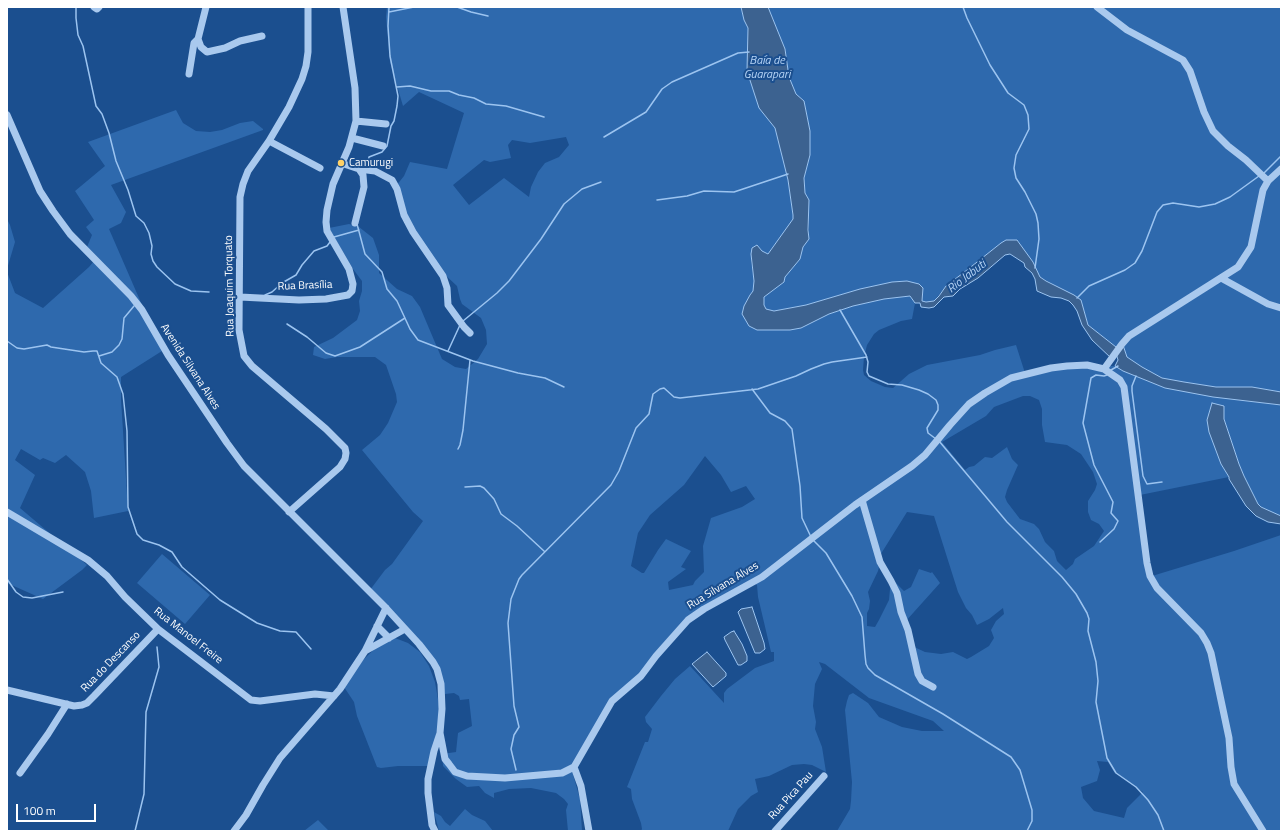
<!DOCTYPE html>
<meta charset="utf-8">
<style>
body{margin:0}
#map{position:relative;width:1288px;height:838px;overflow:hidden;background:#1b4f8f;font-family:"Titillium Web",sans-serif}
canvas{display:block}
.frame{position:absolute;inset:0;border:8px solid #fff;pointer-events:none}
.scale{position:absolute;left:16px;top:804px;width:80px;height:18px;box-sizing:border-box;border:2px solid #fff;border-top:0;padding-left:5px;font-size:12px;line-height:14px;white-space:nowrap;color:#fff;-webkit-text-stroke:3px #1b4f8f;paint-order:stroke}
</style>
<div id="map">
<canvas width="1288" height="838"></canvas>
<div class="frame"></div>
<div class="scale">100 m</div>
</div>
<script>
const ctx = document.querySelector('canvas').getContext('2d');
ctx.lineJoin = 'round';
function fill(path, color) {
  ctx.fillStyle = color;
  ctx.fill(path, 'evenodd');
}
function poly(rows) {
  const path = new Path2D();
  for (const r of rows) {
    path.moveTo(r[0], r[1]);
    for (let i = 2; i < r.length; i += 2) path.lineTo(r[i], r[i + 1]);
  }
  return path;
}
function stroke(path, color, width, dash) {
  ctx.strokeStyle = color;
  ctx.lineWidth = width;
  ctx.lineCap = dash ? 'butt' : 'round';
  ctx.setLineDash(dash || []);
  ctx.stroke(path);
}
function write(font, color, halo, rows, align = 'center') {
  ctx.font = font + ' "Titillium Web",sans-serif';
  ctx.lineWidth = 4;
  ctx.setLineDash([]);
  ctx.textBaseline = 'middle';
  ctx.strokeStyle = halo;
  ctx.fillStyle = color;
  for (const [text, x, y, turn = 0] of rows) {
    ctx.save();
    ctx.translate(x, y);
    ctx.rotate((+turn || 0) * Math.PI / 180);
    ctx.textAlign = isNaN(turn) ? turn : align;
    if (halo) ctx.strokeText(text, 0, 0);
    ctx.fillText(text, 0, 0);
    ctx.restore();
  }
}
fill(poly([
 [387,7,741,7,744,20,748,28,747,71,759,108,775,128,788,180,793,215,793,219,768,254,762,251,757,245,751,261,754,281,753,291,750,295,744,306,742,313,774,330,790,330,801,328,829,314,853,306,884,299,910,296,915,303,912,319,901,321,879,330,874,334,867,345,864,357,863,370,864,375,871,381,885,387,893,388,909,374,927,365,980,355,995,350,1016,345,1025,373,1059,365,1115,366,1123,371,1165,388,1213,397,1281,405,1281,516,1261,507,1258,504,1244,476,1239,464,1224,419,1224,407,1212,403,1209,432,1221,464,1229,477,1140,495,1152,576,1234,551,1281,535,1281,831,837,831,850,809,851,801,852,782,845,710,847,701,849,695,853,693,868,703,879,717,902,727,922,731,944,731,933,721,869,698,825,664,819,662,822,669,815,684,813,706,816,722,815,729,822,747,826,772,812,765,804,764,792,765,769,776,755,779,758,792,751,796,738,809,728,831,641,831,642,829,641,823,632,799,631,789,627,787,645,742,648,742,652,729,646,722,645,717,661,696,675,679,690,666,724,703,724,693,727,689,755,668,774,661,774,652,771,652,758,597,757,585,754,583,703,609,625,690,609,703,572,771,580,799,582,831,568,831,566,810,568,804,564,799,556,793,531,788,509,789,494,793,494,798,485,793,479,786,467,787,456,779,443,766,442,754,456,752,458,733,472,726,469,699,460,700,459,696,454,693,445,694,435,661,370,590,385,570,392,564,423,521,413,512,362,450,380,435,388,423,397,402,396,394,386,365,375,357,337,357,325,359,313,355,314,347,333,338,357,320,360,311,359,301,362,291,362,281,353,269,329,228,349,224,359,227,373,238,379,255,379,273,397,289,412,296,420,307,442,359,455,367,466,369,478,359,487,344,486,330,481,318,462,304,460,299,457,286,443,273,411,225,396,186,404,176,410,162,447,169,464,113,419,92,403,106,390,62,386,17],
 [566,137,569,145,559,157,545,163,538,172,531,187,529,197,504,178,469,205,453,185,484,160,490,162,511,158,508,145,512,140,530,143],
 [1023,396,1030,396,1039,400,1042,409,1042,425,1045,442,1067,445,1081,454,1093,472,1097,484,1095,490,1088,501,1088,512,1091,520,1099,524,1104,531,1094,546,1075,559,1073,564,1066,570,1057,561,1054,551,1045,542,1039,529,1034,524,1020,519,1007,502,1005,497,1007,490,1018,465,1012,459,1007,447,992,458,985,457,974,466,969,467,965,470,942,442,986,416,994,407],
 [705,456,721,475,731,492,746,486,755,499,742,507,711,518,703,546,704,572,695,581,693,585,669,590,668,582,686,569,681,567,691,551,666,539,658,550,644,573,642,573,631,566,638,533,650,515,684,485],
 [907,512,934,516,958,592,966,608,972,615,977,625,989,619,1003,608,1004,614,996,621,991,630,994,638,989,646,971,657,967,659,953,652,941,654,925,652,910,645,905,622,940,583,932,572,931,573,919,569,911,587,904,591,891,578,889,600,879,620,875,627,867,626,867,613,869,609,870,601,868,592,878,571,880,563,879,557],
 [1097,761,1108,762,1114,772,1143,792,1127,808,1124,818,1094,811,1083,798,1081,787,1097,781,1100,770],
 [768,7,1281,7,1281,392,1252,387,1216,387,1184,382,1162,378,1142,367,1127,357,1116,347,1088,325,1081,300,1040,277,1033,262,1006,240,1001,243,967,270,946,286,934,301,926,302,922,301,907,281,892,282,860,289,806,305,774,311,766,309,764,305,764,297,784,282,785,277,800,259,803,247,809,239,809,200,805,193,804,178,810,155,810,136,804,102,796,95,789,77,785,49],
 [176,110,183,123,196,131,210,132,222,130,240,123,253,121,263,129,263,130,111,185,126,212,121,223,109,229,162,351,121,377,121,399,128,511,94,518,91,491,85,472,66,455,55,463,43,458,40,460,21,449,15,460,35,475,20,508,87,565,82,570,43,599,7,583,7,272,15,293,43,308,89,267,94,261,87,247,92,235,86,227,94,220,75,191,105,166,88,142],
 [7,219,10,225,15,242,7,269],
 [162,554,210,595,185,624,137,583],
 [395,638,408,643,420,652,429,666,435,682,439,705,438,726,430,766,398,766,381,768,377,767,357,716,354,702,344,687,364,659,384,640],
 [465,809,472,815,485,821,493,831,439,831,434,812,441,816,445,822,450,826],
 [318,820,329,831,304,831]
]), '#2e69ad');
const water = poly([
 [741,7,768,7,785,49,789,77,796,94,804,101,810,131,810,155,804,178,805,193,809,200,808,230,809,239,803,247,800,259,785,277,784,282,764,297,764,305,766,309,774,311,806,305,860,289,892,282,907,281,919,284,923,288,922,301,926,302,934,301,939,296,946,286,967,270,1001,243,1006,240,1017,240,1033,262,1040,277,1046,281,1074,295,1081,300,1088,325,1116,347,1123,345,1127,357,1142,367,1162,378,1184,382,1216,387,1252,387,1281,392,1281,405,1213,397,1165,388,1123,371,1115,366,1118,360,1116,353,1111,358,1092,340,1082,325,1077,311,1073,305,1069,301,1061,298,1051,297,1037,291,1035,279,1032,273,1025,267,1024,263,1010,254,1005,255,978,278,960,289,953,296,944,297,934,307,929,308,921,307,920,303,915,303,910,296,884,299,853,306,829,314,801,328,790,330,757,330,749,326,742,314,744,306,750,295,753,291,754,281,751,254,752,248,757,245,762,251,768,254,793,219,793,215,788,180,775,128,759,108,747,71,748,28,744,20,741,7],
 [1212,403,1224,406,1224,419,1239,464,1244,476,1258,504,1261,507,1281,516,1281,524,1268,522,1256,516,1246,506,1229,479,1229,477,1221,464,1209,432,1207,420,1212,403],
 [752,607,764,643,765,649,760,653,755,653,738,612,741,609,752,607],
 [734,631,742,644,747,656,747,661,741,665,738,665,725,640,724,637,731,632,734,631],
 [707,652,726,673,726,676,713,687,692,664,707,652]
]);
fill(water, '#3c6290');
stroke(water, '#9cc4f0', 1);
stroke(poly([
 [76,7,76,18,78,35,83,46,96,106,102,114,109,133,116,161,128,190,136,216,144,223,149,233,152,246,151,254,153,261,157,267,175,284,191,291,209,292],
 [457,7,471,12,488,16],
 [963,7,967,18,990,65,1008,93,1024,105,1028,115,1029,129,1016,155,1014,168,1016,178,1025,192,1036,214,1038,223,1039,239,1035,268],
 [389,12,414,7],
 [397,87,410,86,431,91,449,91,459,95,474,98,486,104,506,106,544,117],
 [604,137,646,112,662,89,672,82,738,53,749,52],
 [367,167,369,157,382,152,387,146,391,126,394,121,397,106,398,96,390,56,388,26,389,7],
 [1264,173,1281,156],
 [657,200,687,196,704,191,734,192,788,174],
 [357,224,365,254,382,272,387,289,397,301,410,329,418,340,473,361,518,373,545,378,564,387],
 [334,237,359,230],
 [265,295,272,292,282,283,296,275,302,265,314,251,327,246,330,242],
 [1077,298,1089,286,1125,270,1135,263,1142,251,1157,212,1163,205,1173,203,1199,207,1215,204,1230,197,1259,176],
 [840,310,866,355,868,362,867,372,869,376,888,384,902,385,919,390,928,394,936,400,938,405,938,410,927,428,928,433,936,439],
 [463,321,497,293,509,281,541,239,564,204,582,189,601,182],
 [287,324,307,337,326,353,335,356,360,347,405,318],
 [7,341,17,348,24,349,47,345,51,347,84,352,93,351,97,351,101,363,117,377,123,394,127,431,128,507,137,534,143,540,159,545,172,552,182,567,220,600,257,623,280,631,296,632,311,649],
 [448,351,460,325],
 [99,356,112,352,119,345,122,339,124,318,134,306],
 [1111,370,1118,366],
 [1136,376,1132,386,1132,391,1143,476,1147,484,1162,482],
 [752,389,770,413,785,421,792,429,800,486,802,518,811,537],
 [939,441,1007,522,1062,577,1076,594,1087,613,1089,619,1088,631,1096,662,1098,681,1096,702,1107,758,1116,773,1136,787,1148,800,1158,815,1164,831],
 [458,449,460,445,463,430,470,360],
 [465,487,480,486,484,488,494,499,501,514,517,526,544,551],
 [813,540,826,553,852,596,862,617,865,655,866,664,868,668,875,675,943,714,1011,757,1020,770,1032,810,1032,821,1027,831],
 [1100,542,1114,529,1118,521,1111,513,1113,502,1094,465,1083,423,1091,378,1096,375,1104,376,1107,375],
 [7,579,16,592,23,597,32,598,63,592],
 [516,770,511,749,514,735,519,727,514,706,508,623,511,599,519,579,522,575,611,485,619,471,636,428,649,414,653,394,660,389,664,388,674,397,680,398,758,389,796,376,811,369,824,364,832,362,867,357],
 [135,831,144,794,146,712,159,667,157,647]
]), '#9cc4f0', 1.5);
stroke(poly([
 [94,7,97,9,99,7],
 [1097,7,1127,30,1183,60,1190,71,1204,112,1213,131,1228,146,1246,160,1268,181],
 [198,39,201,47,207,52,225,48,240,41,262,36],
 [189,74,194,43,198,39,206,7],
 [7,115,40,191,53,211,70,234,131,296,142,310,168,355,227,443,244,466,386,608,419,644,433,662,437,669,441,684,442,709,440,733,445,759,449,764,455,772,467,776,505,778,562,773,574,767,612,701,641,676,656,656,688,620,704,609,762,577,855,505,912,466,925,455,950,425,969,404,985,393,1011,378,1051,368,1067,366,1087,365,1104,369,1122,344,1129,336,1238,267,1251,247,1263,190,1268,181,1281,169],
 [356,121,386,124],
 [352,138,383,146],
 [269,141,320,168],
 [341,163,359,169,375,171,392,180,397,189,404,215,413,232,443,276,447,288,448,305,464,327,470,333],
 [355,223,364,187,363,175,359,169],
 [1221,278,1268,304,1281,308],
 [240,297,299,300,326,299,348,295,352,291,353,284,349,269,327,231,326,222,327,210,333,184,349,147,356,121,355,88,343,7],
 [1104,369,1120,380,1124,387,1147,563,1150,576,1157,588,1201,633,1207,643,1211,653,1229,738,1231,767,1234,784,1263,831],
 [862,500,880,562,891,581,897,593,901,612,908,630,918,674,922,681,933,687],
 [7,512,88,560,107,576,125,597,158,629,251,700,260,701,315,694,334,696],
 [289,512,340,467,345,459,346,453,345,448,326,429,252,366,244,356,239,330,240,197,243,184,248,171,269,141,289,107,302,79,306,66,308,52,308,7],
 [377,626,389,638],
 [365,651,405,629],
 [7,690,74,706,82,705,87,703,94,696,158,629],
 [574,767,581,786,589,831],
 [20,773,48,734,67,704],
 [234,831,246,815,263,785,280,758,340,689,365,651,386,608],
 [435,831,432,825,428,793,428,779,434,751,440,733],
 [775,831,824,776]
]), '#a9c9ee', 7);
for (const [x, y, r, color] of [
 [341,163,4,"#ffd166"]
]) {
  const dot = new Path2D();
  dot.arc(x, y, r, 0, 2 * Math.PI);
  ctx.fillStyle = color;
  ctx.fill(dot);
  stroke(dot, '#1b4f8f', 1.5);
}
write('11px', '#fff', '#1b4f8f', [
 ["Camurugi",349,163]
], 'left');
write('11px', '#fff', '#1b4f8f', [
 ["Rua Joaquim Torquato",230,286,-91],
 ["Rua Brasília",305,286,-2],
 ["Avenida Silvana Alves",190,367,57],
 ["Rua Silvana Alves",723,586,-31],
 ["Rua Manoel Freire",188,636,38],
 ["Rua do Descanso",111,662,-46],
 ["Rua Pica Pau",791,796,-48]
]);
write('italic 12px', '#b5d3f5', '#1b4f8f', [
 ["Baía de",767,61],
 ["Guarapari",767,75],
 ["Rio Jabuti",967,277,-38]
]);
</script>
